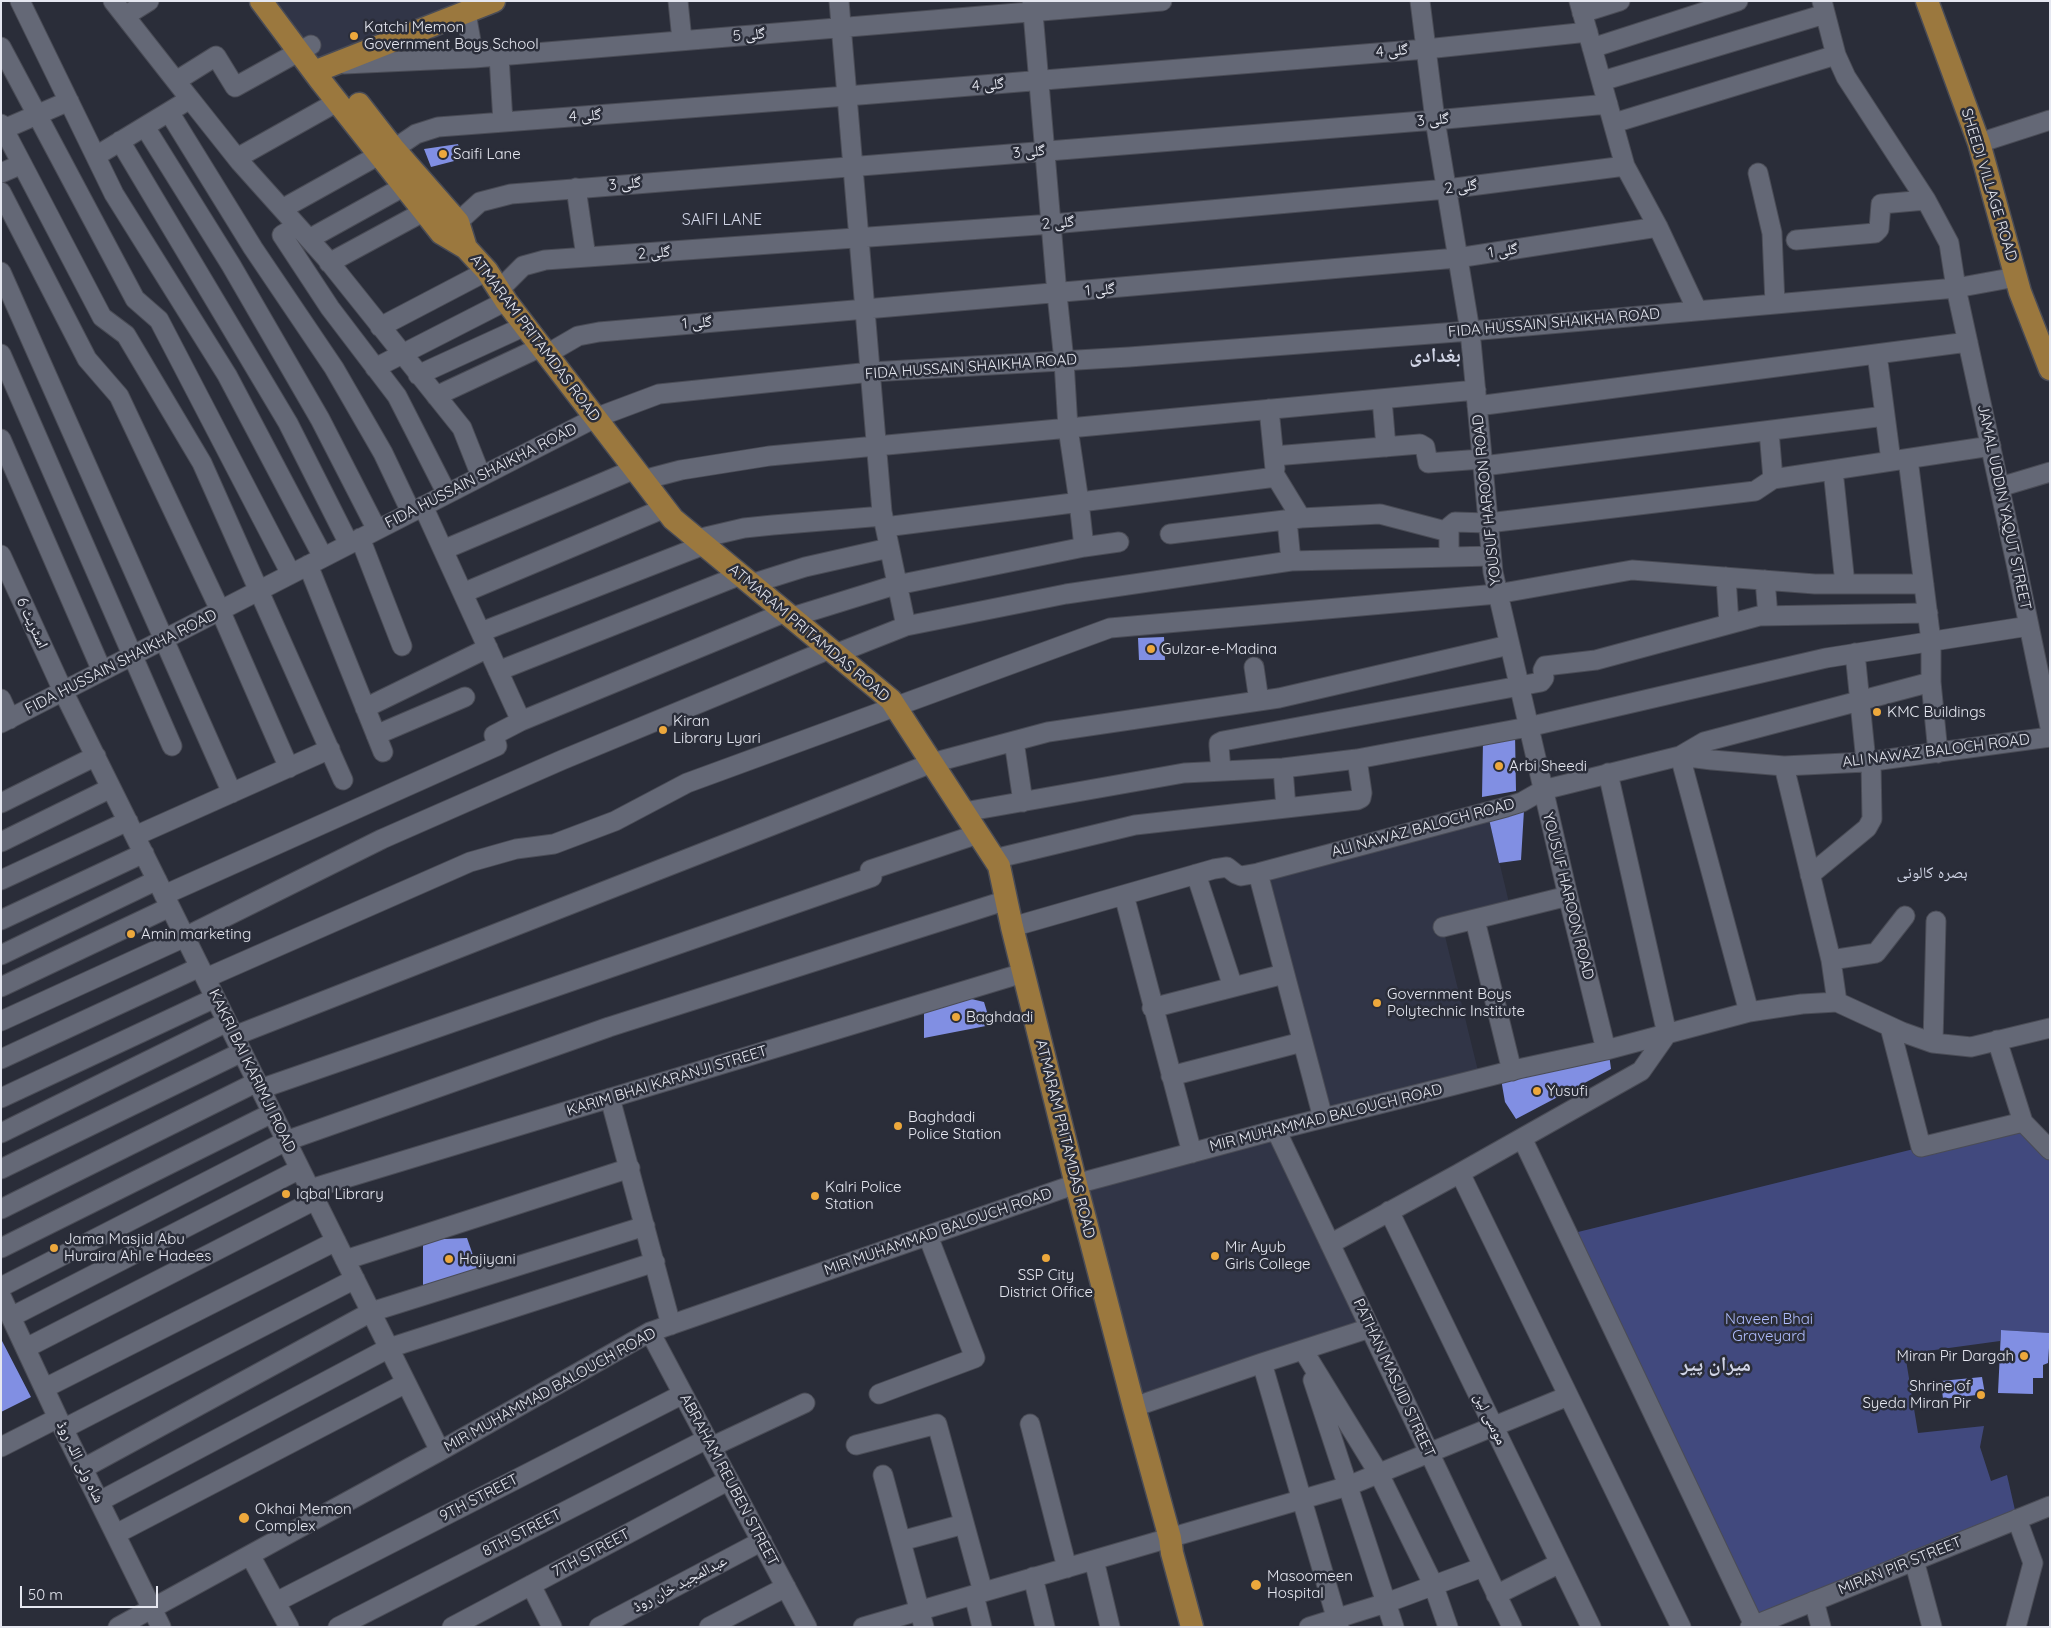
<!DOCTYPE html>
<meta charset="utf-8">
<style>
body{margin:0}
#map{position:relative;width:2051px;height:1628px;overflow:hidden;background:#2a2d39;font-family:Quicksand,sans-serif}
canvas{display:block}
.frame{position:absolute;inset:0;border:2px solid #e5e7f0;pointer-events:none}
.scale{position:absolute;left:20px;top:1586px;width:138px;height:22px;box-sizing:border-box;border:2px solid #e5e7f0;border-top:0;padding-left:6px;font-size:15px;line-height:18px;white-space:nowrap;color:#e5e7f0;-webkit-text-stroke:4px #2a2d39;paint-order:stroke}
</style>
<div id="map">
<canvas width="2051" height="1628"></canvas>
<div class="frame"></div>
<div class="scale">50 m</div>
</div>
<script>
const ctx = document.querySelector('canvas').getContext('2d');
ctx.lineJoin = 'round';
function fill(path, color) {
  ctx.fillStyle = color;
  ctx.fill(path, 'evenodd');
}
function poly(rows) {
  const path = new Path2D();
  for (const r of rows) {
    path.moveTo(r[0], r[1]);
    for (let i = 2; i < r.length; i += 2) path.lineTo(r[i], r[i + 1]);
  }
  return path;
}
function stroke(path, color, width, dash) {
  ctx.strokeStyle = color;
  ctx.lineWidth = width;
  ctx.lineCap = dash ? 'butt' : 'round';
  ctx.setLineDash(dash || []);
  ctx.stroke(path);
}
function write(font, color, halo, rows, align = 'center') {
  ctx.font = font + ' Quicksand,"Noto Naskh Arabic",sans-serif';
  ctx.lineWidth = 5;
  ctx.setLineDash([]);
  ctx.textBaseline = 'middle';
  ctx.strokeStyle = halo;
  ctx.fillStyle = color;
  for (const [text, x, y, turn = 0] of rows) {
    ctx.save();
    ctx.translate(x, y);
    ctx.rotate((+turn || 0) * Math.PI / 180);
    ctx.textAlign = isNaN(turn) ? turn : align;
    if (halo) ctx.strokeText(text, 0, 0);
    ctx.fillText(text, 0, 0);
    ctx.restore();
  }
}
fill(poly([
 [271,1,492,1,326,70],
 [1489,819,1511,911,1443,928,1480,1079,1323,1118,1258,873],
 [1276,1130,1370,1328,1134,1407,1076,1184]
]), '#313547');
fill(poly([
 [2023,1122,2050,1150,2050,1333,2001,1330,2000,1341,1905,1354,1918,1433,1984,1426,1980,1447,1991,1481,2007,1475,2017,1519,1754,1625,1574,1233]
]), '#41497e');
fill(poly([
 [458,144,462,159,431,167,424,149],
 [1164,637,1165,660,1139,660,1138,638],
 [1515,734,1516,791,1482,797,1483,741],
 [1524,810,1521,860,1499,863,1489,819],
 [963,997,984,1002,991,1025,924,1038,924,1009],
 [1609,1054,1611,1069,1516,1119,1505,1102,1501,1079],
 [467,1238,481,1278,423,1287,423,1240],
 [2001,1330,2050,1333,2048,1363,2043,1365,2043,1378,2033,1378,2033,1394,1998,1393],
 [1,1339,31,1397,1,1412],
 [1982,1377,1985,1394,1943,1399,1941,1381]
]), '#818fe3');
const minor = poly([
 [20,1,114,194,227,375,323,557],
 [678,1,682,40],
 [839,1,882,512,906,626],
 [1032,1,1057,294,1064,361,1068,428,1079,502,1084,547],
 [1420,1,1435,120,1470,331,1493,572,1568,896,1606,1050],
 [1579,1,1625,166,1658,227,1697,310],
 [1822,1,1836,55,1846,77,1926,200,1949,243,1956,288,2016,563,2050,727],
 [466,13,474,58],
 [1582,13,1620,1],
 [125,16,149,1],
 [1,47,135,299,159,320,291,574],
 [1592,48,1738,1],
 [499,56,503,122],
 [344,64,474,58,1162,1],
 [176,81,216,56,235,87,311,45],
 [1602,81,1825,14],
 [190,99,240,162,326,258,462,428,481,476],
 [169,112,253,248,334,368,383,453,411,512],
 [1614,123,1836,55],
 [1,124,102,317,126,335,202,463,343,780],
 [145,127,231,265,320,419,377,530],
 [4,129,69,101],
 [120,141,288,423,349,544],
 [1979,143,2050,120],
 [394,149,416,134,438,127,847,96,1426,49,1588,32],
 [96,156,190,99,113,1],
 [237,158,337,102],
 [1,173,22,164],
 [1758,173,1772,233,1775,304],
 [576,188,586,257],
 [1,192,87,359,119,396,220,610,289,768],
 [282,209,379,155],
 [458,222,480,202,511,194,1435,120,1608,104],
 [297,226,282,235,330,308,397,396,447,494],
 [309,239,403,187],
 [1796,240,1875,233,1879,229,1881,204,1926,200],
 [329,263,425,211],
 [1,272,232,793],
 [500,289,523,266,545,260,1052,224,1447,189,1625,166],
 [380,327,487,271],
 [1,354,172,746],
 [547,354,578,336,599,332,1457,258,1658,227],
 [1877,354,1891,461],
 [375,368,506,301],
 [418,375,525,326],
 [436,396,541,347],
 [1382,399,1386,447],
 [1477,406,1968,342],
 [1269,409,1275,469],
 [1769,431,1773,479],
 [1,439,102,671],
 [1274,456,1420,444,1425,447,1428,463,1482,459],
 [1908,459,1931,641,1931,682,1938,753],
 [1483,466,1885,416],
 [1833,470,1845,584],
 [643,480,681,470,769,456,1476,390],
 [2000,487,2050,472],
 [423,506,521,721],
 [1287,520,1291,561],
 [885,527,1276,477,1301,518],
 [1170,534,1301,518,1380,514,1449,532],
 [360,538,402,646],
 [697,539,744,528,773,525,883,516],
 [443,550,635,469],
 [1,555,63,691,440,1451],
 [1449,557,1449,527,1455,522,1488,523,1755,491,1773,479,1991,446],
 [308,565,383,752],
 [1726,577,1729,624],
 [1765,580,1768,616],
 [751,584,805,567,889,548],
 [463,593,665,508],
 [792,617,892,586,1084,547,1119,542],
 [481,632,704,545],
 [1855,653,1866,762],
 [835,654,906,626,1066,594,1291,561,1491,556],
 [1254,667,1259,701],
 [498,671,741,575],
 [1,699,10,719],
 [365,708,488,648],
 [1,723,595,418,659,394,871,372,1129,357,1470,331,1956,288,2016,277],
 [376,735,465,697],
 [1014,741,1023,802],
 [1784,766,1831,960,1837,1002],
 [1283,768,1286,808],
 [1221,771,1219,746,1219,743,1223,741,1541,682,1544,678,1543,670,1545,666,1596,660,1759,616,1928,613],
 [1608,773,1667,1034,1641,1071,1460,1173,1681,1627],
 [1,803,96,756],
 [964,812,1184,773,1283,768,1357,759,1528,727,1826,658,2029,626],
 [135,836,330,749],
 [1,842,111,788],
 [994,859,1135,825,1357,800,1361,798,1362,793,1357,759],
 [1258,873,1323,1118],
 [1196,874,1233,987],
 [1810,875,1867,828,1872,819,1871,762],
 [1,880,128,821],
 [164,895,497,746,494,735,521,721,786,612],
 [1124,895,1192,1153],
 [1,920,144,853],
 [1475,920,1512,1071],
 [1012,927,1214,869,1227,867,1236,874,1241,876,1258,873,1506,807,1522,802,1543,790,1680,756,1712,760,1784,766,1866,762,2050,737],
 [1443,927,1568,896],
 [1,955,157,880],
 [1831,960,1876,953,1905,916],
 [206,978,470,862,516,849,554,844,615,821,687,783,1110,628,1497,594,1632,570,1815,584,1924,584],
 [1,987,170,907],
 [1152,1008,1284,974],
 [1749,1012,1680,756,1704,742,1931,682],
 [1,1021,185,937,382,839,562,760,830,649],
 [1890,1027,1921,1147,2023,1122],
 [234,1036,932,763,1048,732,1279,698,1509,645],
 [1997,1040,2023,1122,2050,1150],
 [1933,1043,1936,921],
 [1,1059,200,967],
 [1171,1076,1302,1042],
 [260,1089,872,877,870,870,978,834],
 [1,1098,215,998],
 [610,1098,671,1325],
 [1276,1130,1512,1627],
 [1,1133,227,1022],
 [1522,1138,1754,1625],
 [1,1169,242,1052],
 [310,1189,1023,973],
 [1,1209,257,1082],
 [1389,1211,1591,1627],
 [1330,1244,1460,1173],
 [1,1248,272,1113],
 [345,1260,630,1168],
 [1,1287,286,1141,609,1027,1007,900],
 [1,1296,58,1418,161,1627],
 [11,1317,300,1169],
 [650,1332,807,1627],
 [26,1348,315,1200],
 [1303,1350,1379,1474,1433,1584,1448,1627],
 [1262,1363,1339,1627],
 [1313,1380,1394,1627],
 [45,1388,336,1241],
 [879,1394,975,1358,928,1236],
 [1134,1407,1262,1363,1370,1328],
 [1030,1424,1067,1568],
 [65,1428,355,1279],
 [856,1445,937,1424,983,1592],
 [1,1447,58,1418],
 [711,1447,805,1403],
 [84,1468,371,1312,645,1226],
 [883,1475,924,1627],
 [100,1501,389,1348,655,1262],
 [116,1534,406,1383],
 [901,1541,964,1524],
 [250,1555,289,1627],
 [1094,1560,1110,1627],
 [1914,1560,1932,1627],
 [1033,1577,1045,1627],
 [531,1585,552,1627],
 [974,1595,982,1627],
 [1496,1595,1560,1563],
 [1814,1601,1821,1627],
 [276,1602,683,1394],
 [118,1627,440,1451,650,1332,1076,1184,1276,1130,1518,1069,1606,1050,1749,1012,1802,1004,1837,1002,1902,1032,1933,1043,1971,1047,2050,1028],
 [338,1627,707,1439],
 [452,1627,729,1480],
 [599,1627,762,1541],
 [709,1627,786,1587],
 [863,1627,1348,1486,1568,1396],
 [1309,1627,1386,1603,1483,1567],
 [1750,1627,2050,1506],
 [2016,1627,2033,1563,2017,1519]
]);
const major = poly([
 [261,1,320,80,441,233,466,248,487,271,506,301,673,519,891,700,999,866,1012,927,1076,1184,1134,1407,1170,1538,1172,1553,1192,1627],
 [1927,1,1979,143,2020,292,2050,369],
 [314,72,494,1],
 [359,104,394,149,458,222,466,248]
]);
stroke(minor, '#4a4c56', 21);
stroke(major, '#4a4c56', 25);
stroke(minor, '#646876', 19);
stroke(major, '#9b783e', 22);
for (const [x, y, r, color] of [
 [354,36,5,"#eda83c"],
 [443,154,5,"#eda83c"],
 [1151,649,5,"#eda83c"],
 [1877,712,5,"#eda83c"],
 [663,730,5,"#eda83c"],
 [1499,766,5,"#eda83c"],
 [131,934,5,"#eda83c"],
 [1377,1003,5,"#eda83c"],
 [956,1017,5,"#eda83c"],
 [1537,1091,5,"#eda83c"],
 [898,1126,5,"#eda83c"],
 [286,1194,5,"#eda83c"],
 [815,1196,5,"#eda83c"],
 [54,1248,5,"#eda83c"],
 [1215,1256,5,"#eda83c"],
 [1046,1258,5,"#eda83c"],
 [449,1259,5,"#eda83c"],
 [2024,1356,5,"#eda83c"],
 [1981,1395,5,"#eda83c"],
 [244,1518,6,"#eda83c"],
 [1256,1585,6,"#eda83c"]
]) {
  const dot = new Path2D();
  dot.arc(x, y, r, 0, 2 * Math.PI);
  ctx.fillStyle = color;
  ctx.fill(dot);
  stroke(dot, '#2a2d39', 2);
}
write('15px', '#e5e7f0', '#2a2d39', [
 ["Katchi Memon",364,27],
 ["Government Boys School",364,44],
 ["Saifi Lane",453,154],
 ["Gulzar-e-Madina",1161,649],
 ["KMC Buildings",1887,712],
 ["Kiran",673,721],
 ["Library Lyari",673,738],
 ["Arbi Sheedi",1509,766],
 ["Amin marketing",141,934],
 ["Government Boys",1387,994],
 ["Polytechnic Institute",1387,1011],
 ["Baghdadi",966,1017],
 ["Yusufi",1547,1091],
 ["Baghdadi",908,1117],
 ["Police Station",908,1134],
 ["Kalri Police",825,1187],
 ["Station",825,1204],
 ["Iqbal Library",296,1194],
 ["Jama Masjid Abu",64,1239],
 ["Huraira Ahl e Hadees",64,1256],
 ["Mir Ayub",1225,1247],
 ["Girls College",1225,1264],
 ["Hajiyani",459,1259],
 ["SSP City",1046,1275,"center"],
 ["District Office",1046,1292,"center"],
 ["Miran Pir Dargah",2014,1356,"right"],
 ["Shrine of",1971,1386,"right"],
 ["Syeda Miran Pir",1971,1403,"right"],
 ["Okhai Memon",255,1509],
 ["Complex",255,1526],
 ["Masoomeen",1267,1576],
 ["Hospital",1267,1593]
], 'left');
write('15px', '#e5e7f0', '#2a2d39', [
 ["گلی 5",749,35,-5],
 ["گلی 4",1392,51,-5],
 ["گلی 4",988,85,-5],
 ["گلی 4",585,116,-4],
 ["گلی 3",1433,120,-5],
 ["گلی 3",1029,152,-5],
 ["گلی 3",625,184,-5],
 ["SHEEDI VILLAGE ROAD",1989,185,73],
 ["گلی 2",1461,187,-7],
 ["گلی 2",1058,223,-5],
 ["گلی 1",1503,251,-9],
 ["گلی 2",654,253,-4],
 ["گلی 1",1100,290,-5],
 ["گلی 1",697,323,-5],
 ["FIDA HUSSAIN SHAIKHA ROAD",1554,323,-5],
 ["ATMARAM PRITAMDAS ROAD",535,338,53],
 ["FIDA HUSSAIN SHAIKHA ROAD",971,367,-4],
 ["FIDA HUSSAIN SHAIKHA ROAD",481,476,-27],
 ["YOUSUF HAROON ROAD",1487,500,-96],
 ["JAMAL UDDIN YAQUT STREET",2004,507,78],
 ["اسٹریٹ 6",32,623,65],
 ["ATMARAM PRITAMDAS ROAD",809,633,40],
 ["FIDA HUSSAIN SHAIKHA ROAD",121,662,-27],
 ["ALI NAWAZ BALOCH ROAD",1936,751,-7],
 ["ALI NAWAZ BALOCH ROAD",1423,828,-15],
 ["YOUSUF HAROON ROAD",1568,896,76],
 ["KAKRI BAI KARIMJI ROAD",252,1071,64],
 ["KARIM BHAI KARANJI STREET",667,1081,-17],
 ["MIR MUHAMMAD BALOUCH ROAD",1326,1118,-14],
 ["ATMARAM PRITAMDAS ROAD",1065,1139,76],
 ["MIR MUHAMMAD BALOUCH ROAD",938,1232,-19],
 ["PATHAN MASJID STREET",1394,1378,65],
 ["MIR MUHAMMAD BALOUCH ROAD",550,1390,-29],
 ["موسی لین",1490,1419,64],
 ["شاہ ولی اللہ روڈ",80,1462,64],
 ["ABRAHAM REUBEN STREET",729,1480,62],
 ["9TH STREET",479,1498,-27],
 ["8TH STREET",522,1533,-27],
 ["7TH STREET",591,1553,-28],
 ["MIRAN PIR STREET",1900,1566,-22],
 ["عبدالمجید خان روڈ",680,1584,-28]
]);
write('15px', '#afbcfd', '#2a2d39', [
 ["Naveen Bhai",1769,1319],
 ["Graveyard",1769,1336]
]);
write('16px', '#d1d5e6', '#2a2d39', [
 ["SAIFI LANE",722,220],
 ["بصرہ کالونی",1932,873]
]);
write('bold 20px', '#d1d5e6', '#2a2d39', [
 ["بغدادی",1435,356],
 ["میران پیر",1716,1365]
]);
</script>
